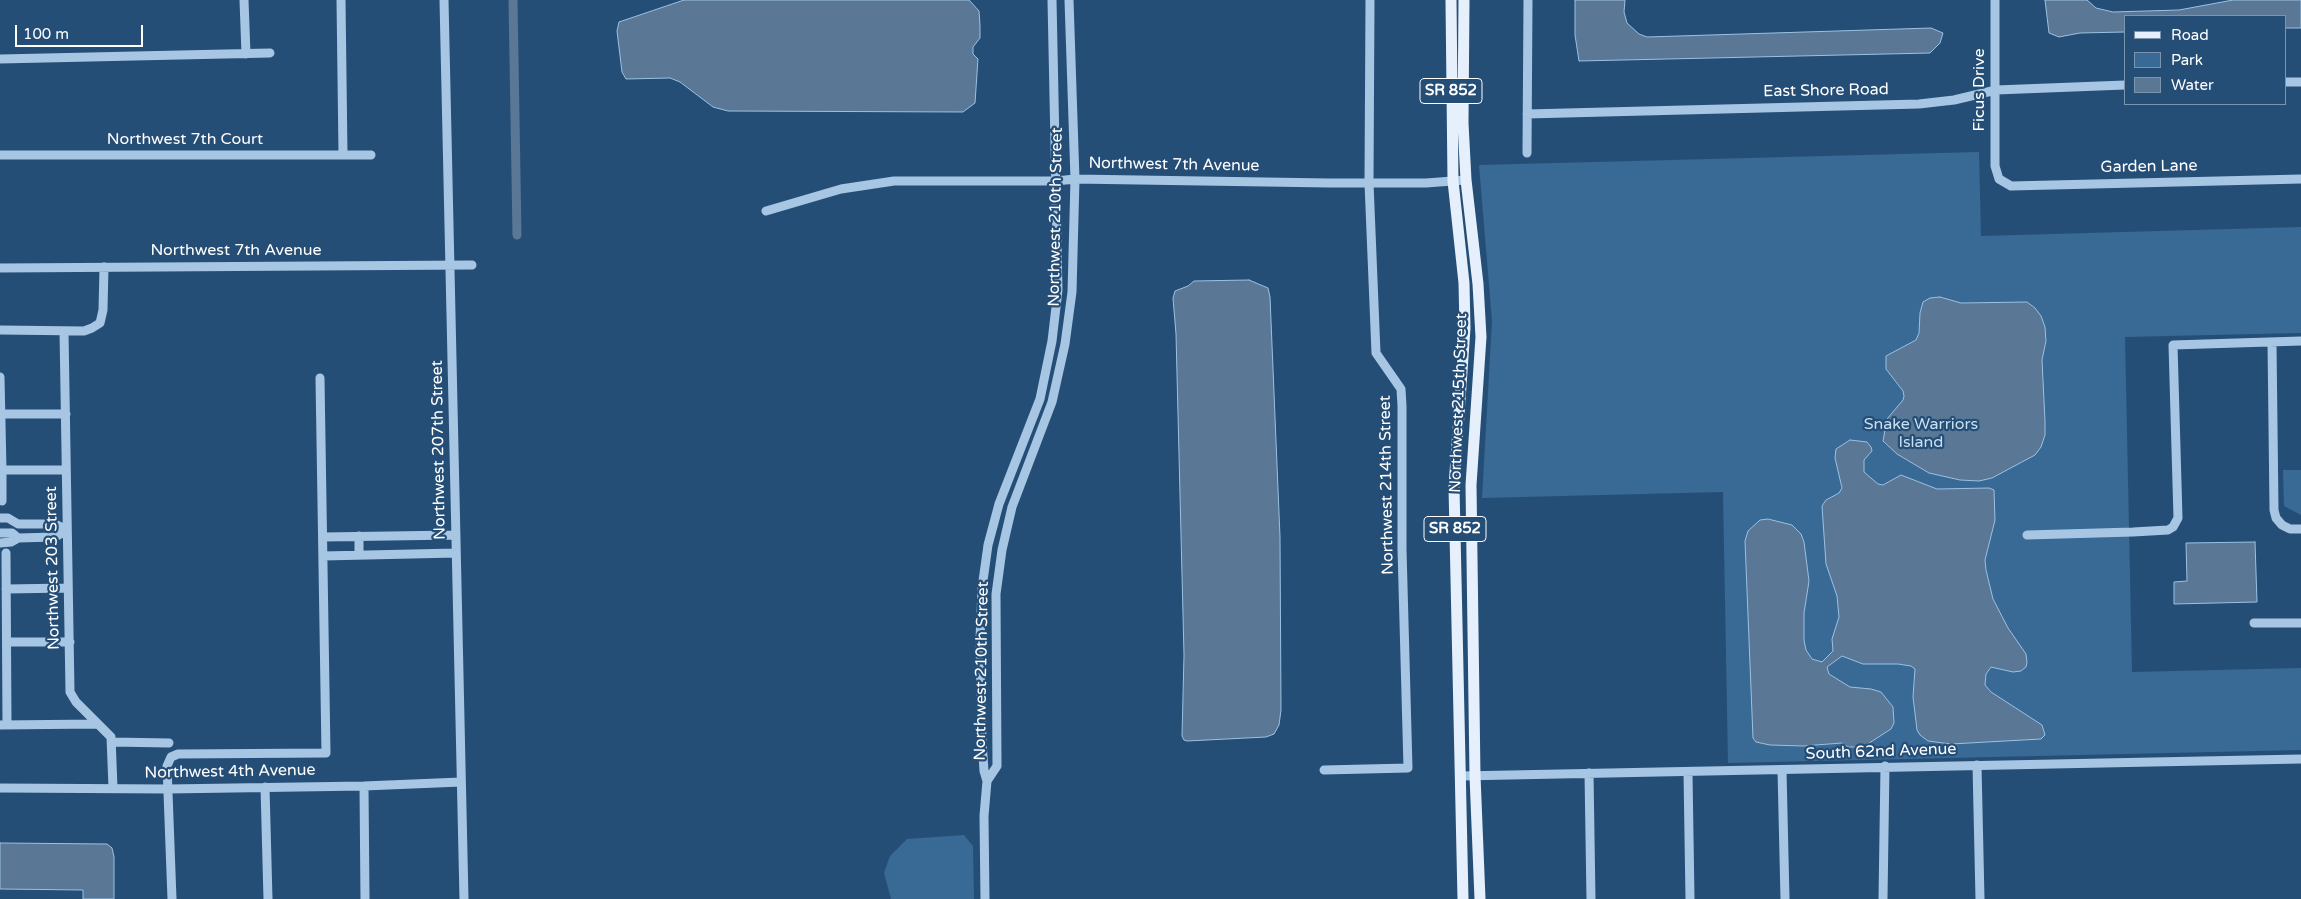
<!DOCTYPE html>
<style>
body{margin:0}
#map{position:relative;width:2301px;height:899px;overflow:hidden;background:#254e77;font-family:"Varela Round",sans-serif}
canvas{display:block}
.legend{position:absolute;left:2124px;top:15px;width:162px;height:90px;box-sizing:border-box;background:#254e77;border:1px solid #7c95ad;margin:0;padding:6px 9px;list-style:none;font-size:15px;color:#fff}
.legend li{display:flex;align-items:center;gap:10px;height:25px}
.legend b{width:25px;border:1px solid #7c95ad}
.scale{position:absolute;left:15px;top:25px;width:128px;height:22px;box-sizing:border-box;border:2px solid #fff;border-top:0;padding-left:6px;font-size:15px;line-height:18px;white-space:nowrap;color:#fff;-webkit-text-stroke:4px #254e77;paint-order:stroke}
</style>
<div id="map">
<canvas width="2301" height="899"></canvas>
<ul class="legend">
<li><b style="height:6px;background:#e6f0fc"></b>Road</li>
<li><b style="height:14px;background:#396995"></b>Park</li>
<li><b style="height:14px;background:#5a7896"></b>Water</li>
</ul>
<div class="scale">100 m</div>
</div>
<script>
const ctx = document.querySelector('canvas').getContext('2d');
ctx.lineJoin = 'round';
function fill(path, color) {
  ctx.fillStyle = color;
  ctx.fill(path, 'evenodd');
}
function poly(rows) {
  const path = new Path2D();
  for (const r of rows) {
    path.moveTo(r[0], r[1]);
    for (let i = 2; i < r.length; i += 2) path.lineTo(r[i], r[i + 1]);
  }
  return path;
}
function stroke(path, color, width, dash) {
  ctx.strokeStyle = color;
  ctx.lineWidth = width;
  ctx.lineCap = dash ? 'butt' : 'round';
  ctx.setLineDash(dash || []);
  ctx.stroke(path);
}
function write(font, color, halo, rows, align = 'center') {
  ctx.font = font + ' "Varela Round",sans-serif';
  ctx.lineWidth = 4.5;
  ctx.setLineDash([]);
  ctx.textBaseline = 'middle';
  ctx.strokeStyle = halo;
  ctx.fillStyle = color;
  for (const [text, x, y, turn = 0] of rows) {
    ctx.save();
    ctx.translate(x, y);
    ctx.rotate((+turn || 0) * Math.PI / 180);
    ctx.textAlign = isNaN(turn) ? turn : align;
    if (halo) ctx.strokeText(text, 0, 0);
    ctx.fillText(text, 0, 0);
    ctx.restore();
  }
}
fill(poly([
 [1979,152,1981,236,2301,227,2301,333,2125,337,2132,672,2301,668,2301,750,1728,763,1723,492,1482,498,1492,321,1479,165],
 [2283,470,2301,470,2301,515,2284,506],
 [964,835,973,846,974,899,891,899,884,873,890,856,907,839]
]), '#396995');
const water = poly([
 [684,0,969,0,979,11,980,25,980,38,973,47,973,54,978,59,975,103,963,112,728,111,713,107,680,82,670,78,626,79,622,72,617,31,619,22,684,0],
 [1575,0,1625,0,1624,12,1627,23,1639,34,1647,37,1931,28,1943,33,1940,43,1930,53,1579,61,1575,35,1575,0],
 [2045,0,2087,0,2096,8,2113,12,2179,10,2233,0,2301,0,2301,28,2285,28,2285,16,2125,16,2125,32,2080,33,2059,37,2049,33,2045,0],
 [1249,280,1268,288,1270,297,1280,537,1281,710,1279,725,1274,734,1266,737,1187,741,1184,740,1182,736,1184,655,1176,334,1173,298,1175,291,1188,286,1194,281,1249,280],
 [1940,297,1961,303,2027,302,2035,308,2041,316,2045,327,2046,341,2042,360,2045,421,2045,435,2041,447,2035,455,1992,478,1979,481,1960,480,1929,473,1897,454,1883,441,1887,419,1903,400,1904,396,1903,391,1886,369,1886,356,1916,340,1919,333,1920,313,1923,302,1930,298,1940,297],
 [1850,440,1867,442,1871,447,1872,451,1864,460,1864,472,1878,484,1883,485,1901,475,1937,489,1989,488,1994,490,1995,520,1985,560,1986,570,1993,599,2008,628,2026,654,2027,662,2026,667,2021,671,2013,672,1991,667,1986,674,1985,685,1991,692,2042,725,2045,735,2041,739,1951,744,1928,741,1920,735,1917,730,1913,697,1915,669,1911,666,1898,664,1863,664,1842,656,1827,667,1829,674,1850,687,1871,689,1881,692,1893,707,1894,723,1891,729,1863,747,1848,747,1842,743,1803,746,1770,745,1756,742,1753,738,1745,541,1748,531,1760,520,1768,519,1792,525,1801,534,1804,542,1809,581,1804,613,1804,640,1806,650,1812,659,1822,662,1833,651,1832,639,1839,617,1837,596,1826,564,1822,506,1826,500,1839,493,1842,488,1835,458,1836,449,1850,440],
 [2255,542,2257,602,2174,604,2174,582,2187,581,2186,543,2255,542],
 [0,843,107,844,112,848,114,857,114,899,83,899,83,890,0,889,0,843]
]);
fill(water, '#5a7896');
stroke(water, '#9bc1e3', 1);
stroke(poly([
 [513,0,517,235]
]), '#5a7896', 9);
stroke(poly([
 [244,0,246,54],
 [341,0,343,154],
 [444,0,464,899],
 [1995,0,1995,166,1999,179,2011,186,2301,179],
 [0,59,270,53],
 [2285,82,2301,82],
 [1527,114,1919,104,1954,100,1996,90,2125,85],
 [1527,153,1528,0],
 [0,155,371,155],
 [766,211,841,189,894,181,1056,181,1075,179,1329,183,1426,183,1466,180],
 [0,268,472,265],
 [0,330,84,331,92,328,100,323,103,310,104,267],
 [64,331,70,692,76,702,111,737,113,788],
 [2272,342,2274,510,2276,518,2282,525,2290,529,2301,529],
 [0,377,2,470,66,470],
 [0,414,66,414],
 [2,470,2,501],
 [0,518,8,518,18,524,55,524,67,530],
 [0,533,12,533,18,538],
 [2027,535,2133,532,2168,530,2173,527,2178,518,2173,345,2301,341],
 [359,536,359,555],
 [323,537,456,535],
 [0,543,11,542,18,538,55,537,67,530],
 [6,553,7,725],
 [323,556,456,553],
 [6,589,68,588],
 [2254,623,2301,623],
 [7,642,70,642],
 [0,725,97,724],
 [112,742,169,743],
 [1977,765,1980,899],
 [1324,770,1408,768,1402,549,1402,406,1401,389,1376,353,1369,183,1370,0],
 [1782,770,1785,899],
 [1589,773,1591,899],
 [1688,773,1690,899],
 [1461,776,2301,759],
 [987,781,997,766,996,594,1002,550,1012,507,1052,402,1065,344,1072,292,1075,179,1069,0],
 [364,786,365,899],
 [265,787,268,899],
 [0,788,168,789,364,786,461,782],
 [172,899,167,766,171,757,178,754,326,753,320,378],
 [985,899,984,816,987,781,984,771,982,741,980,640,982,588,988,545,999,504,1040,399,1052,341,1058,290,1052,0],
 [1883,899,1885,766]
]), '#a7c6e3', 9);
stroke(poly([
 [1451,0,1453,181,1464,283,1465,328,1454,487,1463,899],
 [1464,0,1463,123,1466,180,1478,284,1481,337,1471,485,1475,776,1480,899]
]), '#e6f0fc', 11);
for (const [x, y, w] of [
 [1451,91,62],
 [1455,529,62]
]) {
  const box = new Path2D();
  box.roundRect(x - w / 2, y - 12.5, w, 25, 4);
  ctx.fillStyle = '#254e77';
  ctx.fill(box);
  stroke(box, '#fff', 1);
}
write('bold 15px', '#fff', null, [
 ["SR 852",1451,91],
 ["SR 852",1455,529]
]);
write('16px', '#fff', '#254e77', [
 ["Ficus Drive",1980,90,-90],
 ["East Shore Road",1826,91,-1],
 ["Northwest 7th Court",185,140],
 ["Northwest 7th Avenue",1174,165,1],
 ["Garden Lane",2149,167,-1],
 ["Northwest 210th Street",1056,217,-89],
 ["Northwest 7th Avenue",236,251],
 ["Northwest 215th Street",1459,403,-88],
 ["Northwest 207th Street",439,450,-91],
 ["Northwest 214th Street",1387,485,-91],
 ["Northwest 203 Street",53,568,-91],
 ["Northwest 210th Street",982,671,-89],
 ["South 62nd Avenue",1881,752,-2],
 ["Northwest 4th Avenue",230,772,-1]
]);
write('16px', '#c9dff2', '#254e77', [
 ["Snake Warriors",1921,425],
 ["Island",1921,443]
]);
</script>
